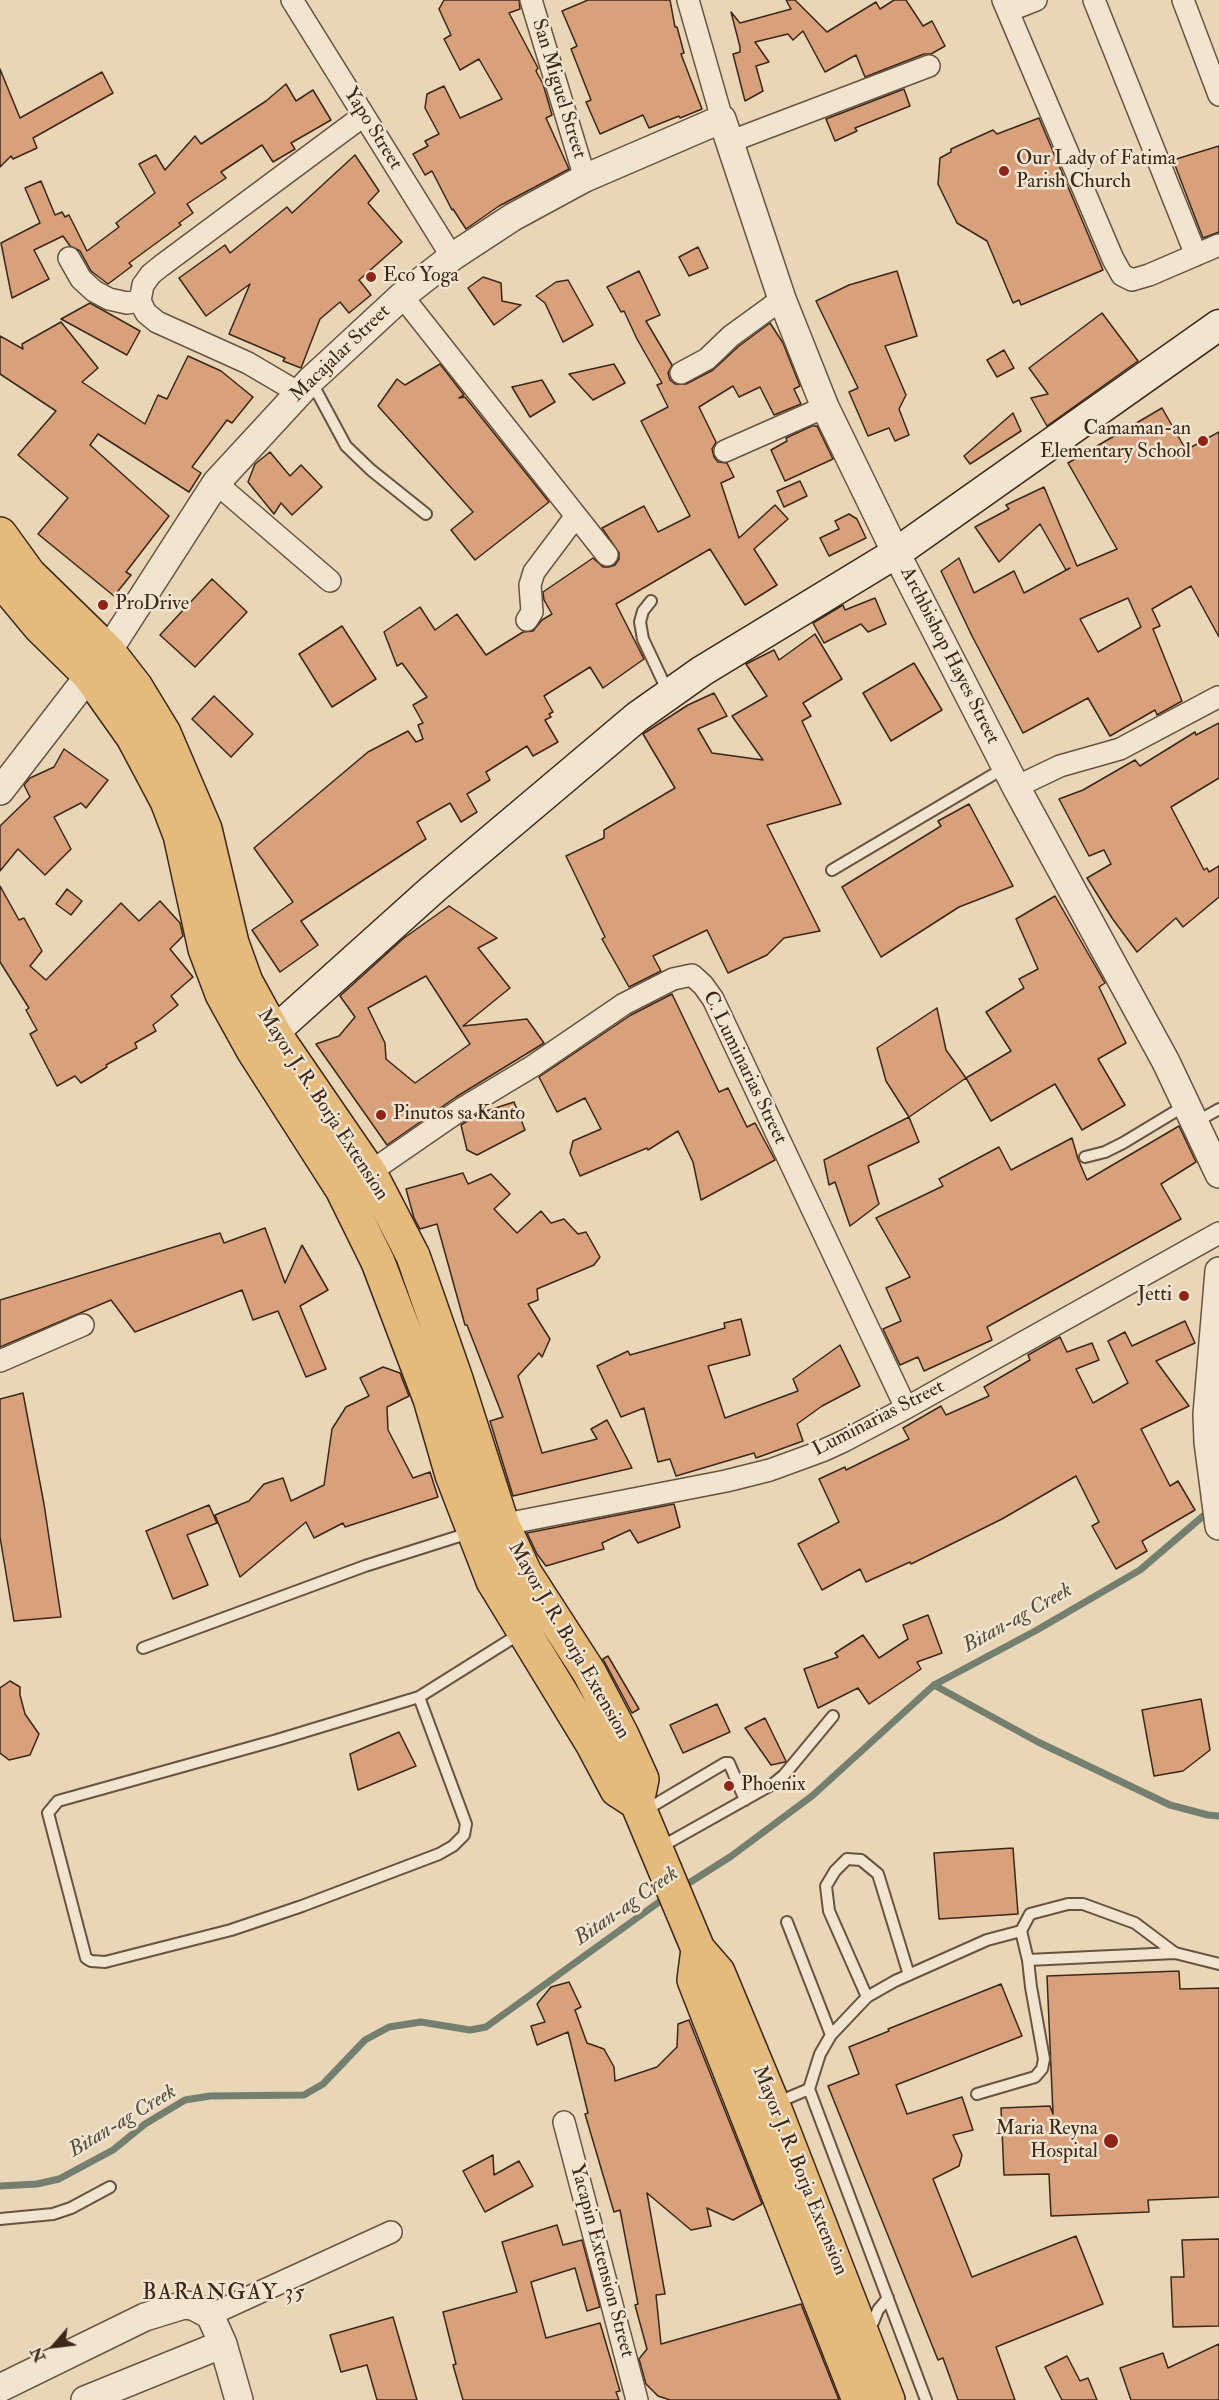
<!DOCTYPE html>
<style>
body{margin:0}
#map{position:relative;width:1219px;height:2400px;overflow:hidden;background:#e9d6b7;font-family:"IM FELL Double Pica",serif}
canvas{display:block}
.north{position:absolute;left:24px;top:2316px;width:60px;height:60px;-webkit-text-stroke:4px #f1e4d0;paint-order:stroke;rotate:242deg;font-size:16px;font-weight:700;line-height:24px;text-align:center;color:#3c2718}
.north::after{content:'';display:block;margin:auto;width:21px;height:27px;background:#3c2718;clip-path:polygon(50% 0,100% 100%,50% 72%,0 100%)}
</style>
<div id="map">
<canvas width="1219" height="2400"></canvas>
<div class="north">N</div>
</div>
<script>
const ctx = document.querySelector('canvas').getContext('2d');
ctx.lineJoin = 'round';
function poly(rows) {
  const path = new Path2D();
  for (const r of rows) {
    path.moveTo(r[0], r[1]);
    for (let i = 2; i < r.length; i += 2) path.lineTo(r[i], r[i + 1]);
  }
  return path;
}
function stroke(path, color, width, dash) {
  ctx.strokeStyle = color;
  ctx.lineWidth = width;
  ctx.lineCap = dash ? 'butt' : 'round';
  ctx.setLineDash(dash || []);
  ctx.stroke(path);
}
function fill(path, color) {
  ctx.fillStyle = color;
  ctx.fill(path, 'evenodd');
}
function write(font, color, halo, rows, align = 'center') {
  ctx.font = font + ' "IM FELL Double Pica",serif';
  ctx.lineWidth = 5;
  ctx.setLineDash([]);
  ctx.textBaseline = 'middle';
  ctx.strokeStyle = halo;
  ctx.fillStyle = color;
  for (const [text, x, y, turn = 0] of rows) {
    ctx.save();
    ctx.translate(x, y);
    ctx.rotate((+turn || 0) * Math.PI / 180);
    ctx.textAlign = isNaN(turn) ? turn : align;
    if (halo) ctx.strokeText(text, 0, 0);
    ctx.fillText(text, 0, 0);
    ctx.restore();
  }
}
stroke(poly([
 [934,1685,1038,1742,1170,1805,1208,1815,1219,1816],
 [681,1888,730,1857,812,1796,934,1685,1037,1630,1140,1570,1209,1511],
 [0,2186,37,2184,59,2179,113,2150,145,2124,185,2100,210,2096,304,2095,323,2084,365,2040,389,2027,421,2022,470,2030,486,2027,666,1897]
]), '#747f6f', 7);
const building = poly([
 [444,0,519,0,520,9,509,13,538,68,536,71,543,84,552,115,546,118,569,169,499,206,466,229,453,209,452,210,432,171,425,175,413,154,428,146,425,141,439,134,425,108,427,94,444,86,460,118,502,99,479,59,460,70,444,39,451,35,439,9,444,0],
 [588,0,670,0,675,27,677,27,684,53,681,54,702,109,680,118,679,116,649,128,643,115,600,134,586,102,591,100,571,49,577,46,562,11,588,0],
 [786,0,795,0,827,32,876,2,880,9,894,0,906,0,923,26,932,21,945,46,931,54,924,54,865,77,856,55,825,72,803,31,793,40,788,34,755,42,769,62,756,66,763,91,745,101,733,54,740,52,740,47,731,12,740,23,791,9,786,0],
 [0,69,20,118,102,72,113,93,33,138,37,148,13,159,11,156,0,167,0,69],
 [286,84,296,101,313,90,331,120,291,143,295,149,273,162,262,145,221,172,226,178,187,204,193,213,179,223,181,225,129,263,132,266,108,284,91,271,80,251,70,246,63,236,34,250,49,279,12,298,1,243,40,223,25,188,41,181,55,215,62,212,65,217,69,215,87,251,119,227,116,223,155,193,139,164,156,155,165,170,195,136,201,144,266,101,286,84],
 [904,89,910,106,855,128,857,131,835,141,826,119,904,89],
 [1039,118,1103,270,1021,305,1019,300,1013,303,987,241,957,223,938,184,940,158,951,152,951,149,993,130,997,134,1039,118],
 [1219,146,1219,232,1203,238,1173,160,1219,146],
 [355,155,379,191,368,203,402,242,359,280,371,295,349,313,340,302,320,319,301,368,283,361,285,358,229,334,250,284,206,316,179,278,225,245,230,253,287,207,292,213,355,155],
 [698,247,708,268,689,276,679,257,698,247],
 [639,271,660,315,646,321,672,365,668,373,670,380,675,384,686,384,713,370,739,346,770,323,783,343,800,386,794,389,801,404,774,415,760,387,739,397,733,386,699,407,716,442,712,449,714,457,718,462,727,463,734,477,721,483,739,538,775,505,788,519,754,549,777,585,745,605,710,549,616,604,644,659,603,688,590,667,544,696,553,712,549,714,551,717,545,720,558,742,533,756,527,746,486,772,490,780,467,794,477,812,461,822,450,803,417,822,426,839,301,921,318,945,280,972,252,930,293,902,254,848,368,752,408,731,416,742,423,739,418,725,423,723,413,705,427,697,402,663,397,666,384,632,420,607,435,630,457,614,486,655,523,632,533,631,542,620,552,614,544,600,543,592,593,558,603,567,609,567,615,565,619,559,619,553,602,528,644,506,658,532,690,516,641,421,668,407,657,385,662,383,637,339,624,311,621,312,607,287,639,271],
 [897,271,917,336,885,346,906,395,899,409,909,435,895,441,889,428,868,436,849,392,858,388,816,301,849,285,897,271],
 [483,277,501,283,502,301,521,305,494,325,468,288,483,277],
 [568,280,593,325,563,342,545,303,536,296,556,282,568,280],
 [90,303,140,331,127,355,61,319,90,303],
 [1102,313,1138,361,1047,426,1031,398,1048,394,1029,368,1102,313],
 [61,322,98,368,82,382,145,424,158,395,167,399,188,356,221,371,253,397,232,423,227,420,192,467,201,473,189,492,98,434,90,445,169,516,126,572,131,575,114,596,38,534,68,498,18,455,56,411,0,374,0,336,23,349,22,344,61,322],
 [1004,350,1014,368,997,377,987,360,1004,350],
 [440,364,464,395,459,398,465,397,549,502,475,560,451,530,473,512,378,406,397,379,405,385,440,364],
 [614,364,625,383,593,400,569,374,614,364],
 [542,380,555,402,530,417,512,387,542,380],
 [1162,408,1186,450,1219,432,1219,637,1191,586,1152,609,1160,626,1153,629,1182,701,1157,715,1155,710,1110,736,1088,698,1023,733,972,636,941,571,959,558,974,593,1014,571,1024,593,1070,568,1066,570,1040,524,999,562,975,527,1009,509,1006,505,1044,487,1077,566,1117,549,1068,463,1162,408],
 [1128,598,1141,627,1098,652,1080,619,1128,598],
 [1013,413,1021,431,970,464,964,456,1013,413],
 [812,426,817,426,833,459,785,481,771,450,787,441,786,438,812,426],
 [270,452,290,476,301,465,322,487,292,515,281,503,274,514,248,482,255,464,270,452],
 [800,481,807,496,784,507,777,491,800,481],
 [849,514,857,519,866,538,829,556,820,538,839,529,835,521,849,514],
 [212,579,247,612,195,667,160,635,212,579],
 [875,598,886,624,868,632,861,624,824,643,813,623,843,605,845,610,875,598],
 [342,626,376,679,332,707,299,654,342,626],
 [815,634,842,679,803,703,811,716,802,721,841,804,767,825,820,931,784,938,767,955,728,973,707,930,653,956,661,971,629,987,602,939,605,937,566,856,604,838,604,830,675,788,643,734,688,705,714,693,727,716,698,729,712,753,763,760,732,716,767,696,746,664,774,650,779,660,815,634],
 [914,663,942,710,891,741,863,693,914,663],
 [214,696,253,734,231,757,192,719,214,696],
 [1219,723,1219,778,1171,807,1204,870,1207,868,1209,872,1219,866,1219,897,1183,927,1176,918,1137,952,1112,918,1087,878,1111,864,1104,850,1089,856,1059,799,1083,790,1135,760,1140,766,1195,732,1196,735,1219,723],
 [64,749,108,780,86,808,81,803,54,817,71,849,45,875,18,849,0,871,0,826,30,797,24,785,30,778,54,767,64,749],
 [969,804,1013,886,959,907,881,957,842,887,941,826,938,821,969,804],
 [0,886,19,920,24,918,42,951,30,966,46,980,121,903,139,921,160,901,180,923,183,936,170,949,193,977,171,996,178,1005,153,1025,156,1031,135,1043,137,1048,106,1065,107,1067,81,1083,75,1076,57,1086,30,1034,37,1030,26,1010,29,1008,0,962,0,886],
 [67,889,82,901,71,915,56,904,67,889],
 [1055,896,1105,983,1099,987,1126,1043,1098,1059,1125,1105,1082,1130,1055,1084,991,1121,966,1078,1011,1051,986,1012,1024,988,1019,979,1038,969,1016,919,1055,896],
 [449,906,497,938,478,948,510,988,463,1026,527,1019,544,1043,456,1097,387,1145,316,1044,339,1036,355,1017,340,996,404,938,449,906],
 [426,976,470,1044,415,1083,386,1059,385,1043,368,1008,426,976],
 [672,994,719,1092,728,1088,747,1127,755,1123,775,1160,701,1200,693,1162,678,1131,648,1150,647,1148,580,1176,570,1153,573,1141,601,1129,585,1098,557,1112,539,1077,631,1015,672,994],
 [937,1008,946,1050,966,1078,909,1117,886,1081,877,1048,937,1008],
 [514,1102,525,1130,477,1155,467,1150,461,1125,480,1113,514,1102],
 [909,1117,919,1142,868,1166,879,1204,850,1226,835,1182,829,1185,824,1160,909,1117],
 [1179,1126,1196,1162,1161,1184,1181,1219,987,1327,992,1340,924,1371,918,1357,900,1365,883,1329,901,1321,886,1288,910,1277,876,1218,943,1186,939,1179,999,1147,1011,1170,1072,1138,1078,1159,1087,1180,1179,1126],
 [463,1173,468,1184,491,1174,510,1194,494,1209,517,1233,541,1211,551,1223,564,1219,578,1234,586,1232,600,1257,594,1265,537,1289,538,1300,528,1304,550,1339,542,1357,539,1353,518,1376,542,1453,597,1439,591,1429,607,1420,632,1468,513,1496,490,1421,503,1417,467,1325,465,1325,437,1224,420,1229,414,1218,406,1189,463,1173],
 [265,1228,285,1283,302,1245,328,1290,300,1306,326,1369,306,1377,278,1311,253,1320,242,1290,135,1332,111,1300,0,1347,0,1300,220,1233,224,1243,265,1228],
 [741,1319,750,1355,708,1366,725,1418,798,1391,793,1379,840,1345,860,1386,822,1406,797,1424,803,1441,756,1458,754,1453,676,1476,670,1459,658,1462,644,1408,621,1417,597,1366,628,1351,630,1355,725,1328,724,1323,741,1319],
 [1185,1321,1195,1343,1156,1361,1189,1406,1141,1429,1170,1486,1178,1481,1195,1510,1142,1541,1147,1551,1116,1569,1092,1526,1099,1522,1076,1476,1002,1519,911,1564,910,1562,866,1582,860,1569,822,1590,798,1544,839,1522,819,1479,845,1467,846,1470,909,1439,903,1428,941,1406,946,1415,989,1396,984,1387,1030,1360,1028,1355,1060,1337,1067,1352,1092,1343,1099,1360,1076,1369,1093,1403,1128,1383,1108,1341,1125,1332,1132,1346,1185,1321],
 [383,1367,400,1373,409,1396,387,1407,388,1430,413,1478,430,1472,438,1497,345,1527,343,1523,314,1538,306,1522,240,1577,215,1515,249,1501,264,1484,283,1478,291,1501,324,1485,332,1429,346,1407,369,1396,360,1378,383,1367],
 [23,1393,44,1504,61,1617,14,1621,0,1537,0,1399,23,1393],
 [674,1504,680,1527,638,1543,630,1530,602,1543,604,1549,546,1566,537,1554,527,1533,674,1504],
 [209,1505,217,1523,187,1535,208,1585,173,1599,146,1531,209,1505],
 [928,1615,942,1653,917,1662,921,1669,869,1704,858,1688,818,1708,804,1669,838,1657,835,1653,863,1635,879,1658,908,1639,903,1625,928,1615],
 [608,1656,639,1709,632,1713,603,1659,608,1656],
 [10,1681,20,1687,20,1695,25,1714,39,1734,30,1755,9,1760,0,1753,0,1688,10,1681],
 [1201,1699,1210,1750,1183,1771,1154,1776,1142,1710,1201,1699],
 [717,1704,730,1732,683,1753,670,1725,717,1704],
 [765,1718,786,1761,785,1762,771,1765,745,1728,765,1718],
 [399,1732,416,1766,358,1790,350,1754,399,1732],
 [1013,1848,1018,1914,939,1919,934,1853,1013,1848],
 [1179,1971,1180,1989,1219,1988,1219,2197,1148,2200,1149,2212,1051,2216,1049,2174,1004,2175,1001,2108,1050,2106,1053,2114,1047,1976,1179,1971],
 [569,1982,581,2007,575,2010,587,2043,604,2049,614,2067,615,2081,657,2067,677,2047,678,2024,689,2020,762,2204,733,2220,707,2208,711,2226,691,2230,647,2193,665,2294,656,2295,661,2344,801,2304,839,2400,670,2400,658,2396,646,2384,639,2359,647,2349,635,2305,638,2304,620,2210,614,2212,585,2114,588,2113,568,2032,537,2045,531,2026,545,2022,537,2004,551,1987,569,1982],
 [1001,1984,1022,2036,896,2085,907,2114,962,2097,973,2130,953,2135,962,2155,959,2166,933,2179,972,2277,1076,2236,1103,2304,996,2347,1015,2400,958,2400,943,2358,938,2360,828,2086,859,2074,849,2047,889,2031,888,2029,1001,1984],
 [493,2155,494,2175,519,2161,533,2186,485,2212,463,2171,493,2155],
 [557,2225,563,2245,582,2240,600,2307,587,2311,575,2268,531,2282,546,2338,600,2323,620,2391,616,2392,619,2400,463,2400,453,2365,456,2364,443,2312,517,2292,502,2242,557,2225],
 [1219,2239,1219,2326,1173,2327,1171,2277,1184,2277,1182,2240,1219,2239],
 [393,2317,417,2400,377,2400,367,2365,341,2372,330,2335,393,2317],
 [1219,2344,1219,2400,1131,2400,1120,2368,1163,2353,1168,2368,1219,2344],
 [1067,2356,1080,2381,1088,2378,1097,2400,1062,2400,1045,2367,1067,2356]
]);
fill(building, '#d9a07c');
stroke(building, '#3c2718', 1.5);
const service = poly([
 [311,381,346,446,371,470,426,514],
 [651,601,643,611,640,622,643,639,668,692],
 [832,870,1006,767],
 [1196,1122,1219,1109],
 [1085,1157,1105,1152,1123,1143,1186,1105],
 [143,1648,365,1566,469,1533],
 [419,1697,466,1824,464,1835,453,1846,439,1854,302,1906,231,1930,105,1962,91,1961,86,1958,48,1813,58,1801,277,1740,419,1697,521,1633],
 [644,1811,725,1763,729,1763,745,1800],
 [659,1848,773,1784,784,1775,833,1716],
 [787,1922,831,2035],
 [1028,1960,1175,1953],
 [867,1997,829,1911,826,1886,835,1871,847,1859,861,1860,878,1874,909,1975],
 [977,2094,1035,2077,1042,2069,1044,2059,1031,1987,1028,1960,1021,1931,1030,1914,1068,1904,1083,1904,1135,1923,1175,1953,1219,1964],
 [776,2103,809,2089],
 [0,2219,53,2214,71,2208,110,2187],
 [870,2330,878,2310,888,2298],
 [926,2400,809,2089,820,2054,831,2035,867,1997,895,1981,987,1940,1021,1931]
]);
const minor = poly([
 [292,0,452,257],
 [531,0,585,178],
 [688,0,722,119],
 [1003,0,1113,259,1122,275,1132,280,1149,275,1219,245],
 [1094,0,1196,255],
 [1183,0,1219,95],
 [1008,11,1036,0],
 [729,142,929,66],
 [69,258,81,279,94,291,109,299,127,303,140,301],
 [402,296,607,555],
 [140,301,143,285,151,274,161,266,363,116],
 [140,301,146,313,157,322,248,363,299,393],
 [681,373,707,359,731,336,782,299],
 [725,451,825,407],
 [216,483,330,581],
 [527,620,532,612,530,585,534,572,576,516],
 [1016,787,1060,766,1120,749,1218,697],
 [360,1179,463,1108,533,1066,624,1004,673,979,692,975,703,985,713,999,906,1408],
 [0,1361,83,1325],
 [490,1527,726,1481,770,1470,822,1451,844,1441,906,1408,1219,1233],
 [564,2122,637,2400],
 [210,2315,391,2232]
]);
const tertiary = poly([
 [0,791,108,651,216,483,311,380,335,358,402,296,452,257,513,217,585,178,722,119,782,299,825,407,896,553,1016,787,1166,1062,1219,1174],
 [1219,1271,1207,1414,1208,1442,1219,1526],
 [0,2388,145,2317,184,2305,193,2306,210,2315,223,2344,239,2400],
 [85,2400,223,2344]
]);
const secondary = poly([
 [256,1048,433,889,637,717,702,671,896,553,1219,325]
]);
const primary = poly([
 [0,534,29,574,108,651,136,687,164,733,205,829,232,943,246,982,274,1033,370,1173,413,1256,456,1379,502,1523,525,1573,589,1672,622,1735,642,1779,637,1803,698,1949,718,1972,773,2104,888,2400],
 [0,579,40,627,89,675,133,737,167,801,180,835,205,949,222,994,253,1050,342,1189,378,1262,430,1399,452,1475,493,1581,593,1745,617,1790,637,1803],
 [698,1949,694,1980,859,2400]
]);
stroke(service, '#675340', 14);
stroke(minor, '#675340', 24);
stroke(tertiary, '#675340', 30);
stroke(secondary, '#3c2718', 33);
stroke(primary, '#3c2718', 36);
stroke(service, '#f1e4d0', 10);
stroke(minor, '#f1e4d0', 21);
stroke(tertiary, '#f1e4d0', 27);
stroke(secondary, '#f1e4d0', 30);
stroke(primary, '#e4bb7c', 33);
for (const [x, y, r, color] of [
 [1004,171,6,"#8f2418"],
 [371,277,6,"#8f2418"],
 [1203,441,6,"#8f2418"],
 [103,605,6,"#8f2418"],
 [381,1115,6,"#8f2418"],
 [1184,1296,6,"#8f2418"],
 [729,1786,6,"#8f2418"],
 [1111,2141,8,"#8f2418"]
]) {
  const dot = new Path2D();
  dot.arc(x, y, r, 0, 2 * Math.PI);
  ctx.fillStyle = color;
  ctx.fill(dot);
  stroke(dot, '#f1e4d0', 2);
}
write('20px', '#3c2718', '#f1e4d0', [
 ["San Miguel Street",558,89,73],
 ["Yapo Street",372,129,58],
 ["Macajalar Street",341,354,-44],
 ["Archbishop Hayes Street",949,656,63],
 ["C. Luminarias Street",744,1068,64],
 ["Mayor J. R. Borja Extension",322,1105,57],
 ["Luminarias Street",879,1419,-27],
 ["Mayor J. R. Borja Extension",568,1641,60],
 ["Mayor J. R. Borja Extension",799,2171,68],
 ["Yacapin Extension Street",601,2261,75]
]);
write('20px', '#3c2718', '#f1e4d0', [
 ["Our Lady of Fatima",1016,160],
 ["Parish Church",1016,183],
 ["Eco Yoga",383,277],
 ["Camaman-an",1191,430,"right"],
 ["Elementary School",1191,453,"right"],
 ["ProDrive",115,605],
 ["Pinutos sa Kanto",393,1115],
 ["Jetti",1172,1296,"right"],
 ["Phoenix",741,1786],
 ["Maria Reyna",1098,2130,"right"],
 ["Hospital",1098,2153,"right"]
], 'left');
write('italic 21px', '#534c3c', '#f1e4d0', [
 ["Bitan-ag Creek",1018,1619,-29],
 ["Bitan-ag Creek",627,1907,-35],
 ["Bitan-ag Creek",123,2122,-31]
]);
ctx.letterSpacing = '1.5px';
write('22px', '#3c2718', '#f1e4d0', [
 ["BARANGAY 35",224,2294]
]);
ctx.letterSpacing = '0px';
</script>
